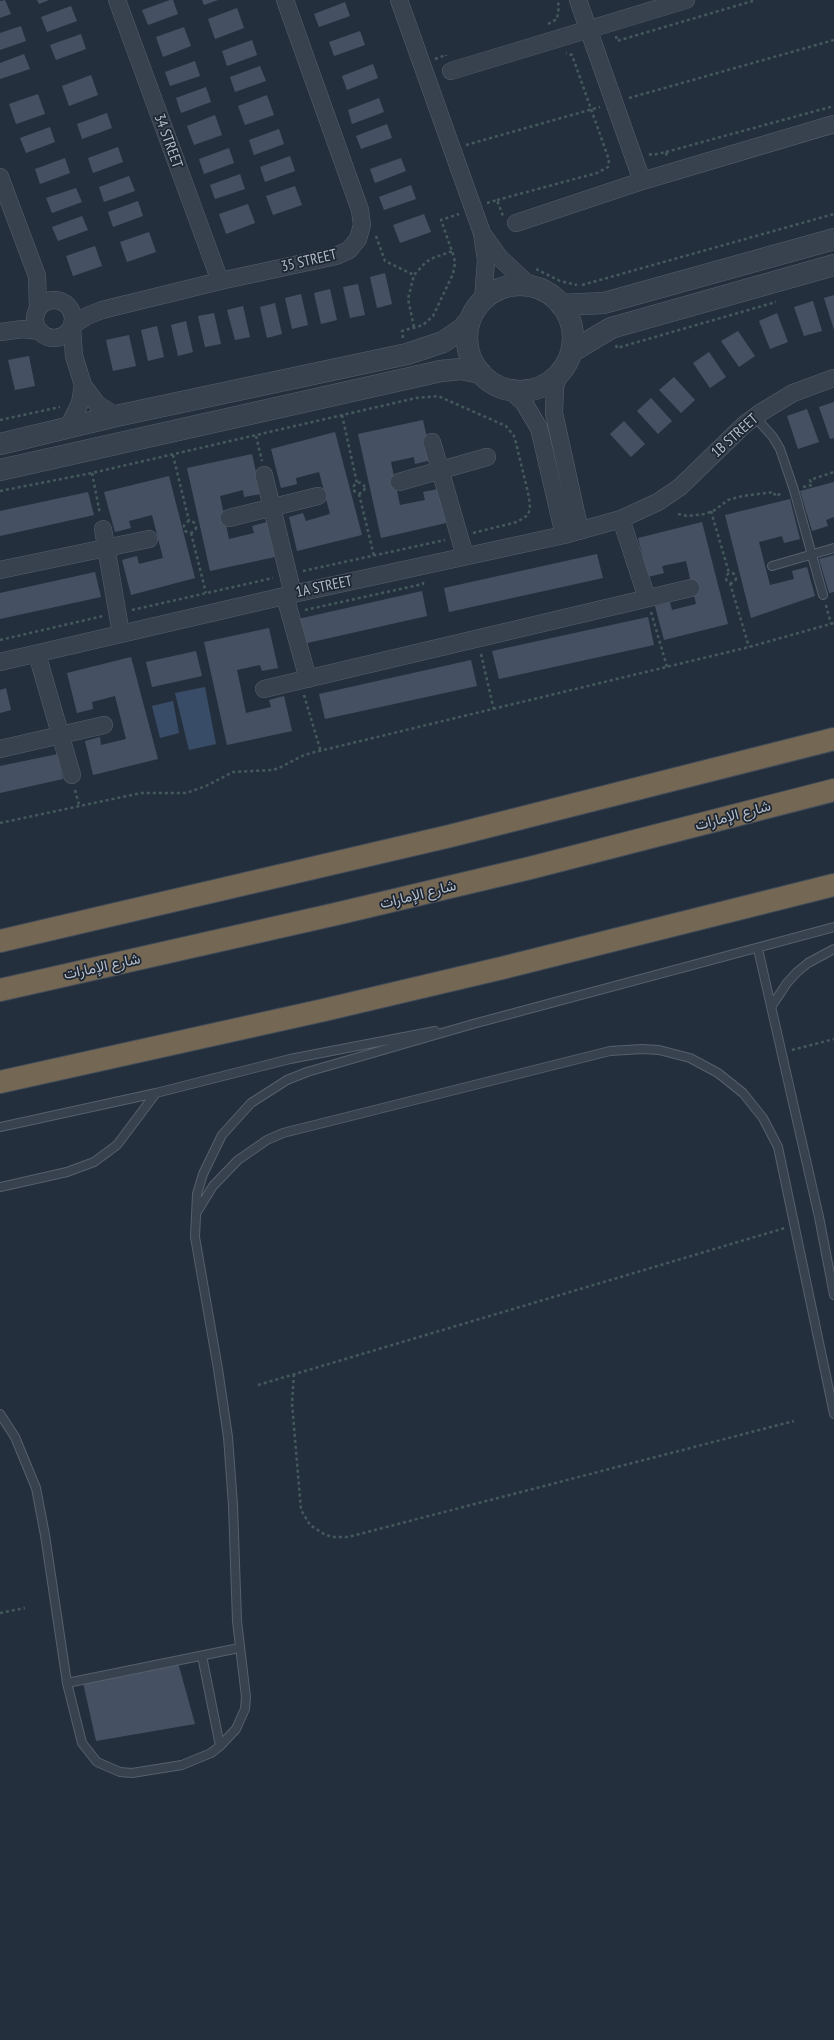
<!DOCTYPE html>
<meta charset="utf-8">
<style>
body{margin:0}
canvas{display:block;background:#242f3e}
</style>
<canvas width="834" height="2040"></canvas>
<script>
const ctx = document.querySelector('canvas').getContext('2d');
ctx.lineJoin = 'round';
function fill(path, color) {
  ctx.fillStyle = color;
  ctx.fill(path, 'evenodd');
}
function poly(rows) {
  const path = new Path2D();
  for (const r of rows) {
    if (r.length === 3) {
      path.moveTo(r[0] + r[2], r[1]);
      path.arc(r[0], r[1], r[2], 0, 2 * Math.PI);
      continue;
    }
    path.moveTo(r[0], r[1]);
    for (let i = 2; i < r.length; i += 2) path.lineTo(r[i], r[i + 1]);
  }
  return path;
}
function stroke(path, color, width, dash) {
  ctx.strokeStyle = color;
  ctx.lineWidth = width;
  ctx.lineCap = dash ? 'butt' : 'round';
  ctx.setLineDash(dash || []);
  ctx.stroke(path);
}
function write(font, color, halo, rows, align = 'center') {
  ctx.font = font + ' "PT Sans Narrow",Vazirmatn,sans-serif';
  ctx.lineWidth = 3.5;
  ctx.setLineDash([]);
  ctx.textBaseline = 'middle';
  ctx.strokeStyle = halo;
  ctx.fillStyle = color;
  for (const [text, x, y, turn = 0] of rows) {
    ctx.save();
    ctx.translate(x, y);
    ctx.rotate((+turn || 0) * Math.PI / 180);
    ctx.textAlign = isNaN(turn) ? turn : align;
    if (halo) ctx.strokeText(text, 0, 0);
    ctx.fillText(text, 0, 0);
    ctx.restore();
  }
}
fill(poly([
 [205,687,216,744,189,750,175,693],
 [173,701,179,733,160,738,152,706]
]), '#394c67');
fill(poly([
 [5,0,11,14,0,18,0,1],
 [37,0,49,0,39,4],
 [170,0,173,0,178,14,148,25,142,10],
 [202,0,218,0,204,5],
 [345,2,350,16,319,27,314,14],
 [71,6,77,21,47,32,41,17],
 [237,8,244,28,215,39,208,19],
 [21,26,26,41,0,50,0,33],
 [184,27,191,46,163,57,156,37],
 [360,31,365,45,334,56,329,42],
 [81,34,86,49,56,60,50,45],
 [252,40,257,55,227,66,222,51],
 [24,54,30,69,0,79,0,63],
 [195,61,200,76,170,86,165,72],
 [373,64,378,78,347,90,342,76],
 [260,66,266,81,235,92,230,77],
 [91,75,98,95,69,106,62,86],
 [206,87,211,102,181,113,176,98],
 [38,94,45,114,16,124,9,104],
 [267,95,274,115,245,125,238,106],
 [379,98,384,112,352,124,348,110],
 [107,113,112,128,82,139,77,124],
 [215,115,222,135,194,145,187,126],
 [387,124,392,138,361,149,356,136],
 [50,127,55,142,26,153,20,138],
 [279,129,284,144,254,155,249,140],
 [118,147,123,162,93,173,88,158],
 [229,148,234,163,204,174,199,159],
 [290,156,295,171,265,182,260,167],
 [65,158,70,173,40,184,35,169],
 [401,158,406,171,375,183,370,169],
 [240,174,245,189,215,199,210,185],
 [129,176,135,191,104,202,99,187],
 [411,185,416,199,384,210,379,197],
 [295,186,302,205,273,215,266,196],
 [76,188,82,202,52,213,46,198],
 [138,201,143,216,113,227,108,212],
 [248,204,255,223,226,234,219,214],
 [424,214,431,232,400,243,393,225],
 [82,216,88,230,58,241,52,227],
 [149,232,156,252,127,262,120,242],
 [95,246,102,266,73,276,66,256],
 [385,273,392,304,377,308,370,277],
 [358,284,365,315,350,318,343,287],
 [330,289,337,320,321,324,314,293],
 [301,294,308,325,292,329,285,298],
 [834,295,834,330,824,298],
 [813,301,822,331,804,336,794,307],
 [275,303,282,334,267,338,260,307],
 [243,306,250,337,235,340,227,310],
 [214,313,221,344,205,347,198,316],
 [777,313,788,342,770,349,759,321],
 [186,321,193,352,178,356,171,325],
 [157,326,164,357,148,361,141,330],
 [738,331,755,356,739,367,721,341],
 [129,335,136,366,113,371,106,340],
 [709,352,726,377,710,388,693,363],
 [29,356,35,386,15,390,8,360],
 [674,377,695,400,681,413,659,390],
 [651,398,672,421,658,434,637,411],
 [834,402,834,438,830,439,819,407],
 [807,409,819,442,798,449,787,416],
 [423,420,432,460,415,464,414,457,391,462,400,505,425,500,423,492,438,489,446,523,381,538,358,434],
 [624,421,645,444,631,457,610,434],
 [335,432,362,535,297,551,289,517,303,513,306,521,330,514,319,472,296,478,297,484,281,488,271,449],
 [252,454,261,494,244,497,243,490,220,496,229,539,254,533,252,526,267,522,275,557,210,571,187,468],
 [169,476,195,578,131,595,122,560,137,556,139,564,163,558,152,515,129,521,131,528,115,532,104,492],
 [834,482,834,517,826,520,828,526,812,531,800,491],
 [88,492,94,515,0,536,0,511],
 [790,499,800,539,784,543,782,536,759,542,770,585,794,579,792,571,807,567,815,596,751,618,725,515],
 [702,522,728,624,664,640,655,606,670,602,672,610,696,604,686,561,662,566,664,573,648,577,638,538],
 [597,554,603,578,449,612,444,588],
 [834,555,834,592,829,593,819,559],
 [95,572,101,597,0,619,0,593],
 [422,591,427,616,303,644,298,619],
 [648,617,654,645,499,679,492,651],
 [269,628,278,668,262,671,260,665,237,670,246,713,271,707,269,700,284,696,292,731,227,745,204,642],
 [196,651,202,676,152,687,146,662],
 [131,657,158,759,93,775,85,741,100,737,101,745,126,739,115,696,92,702,93,709,77,713,67,673],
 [471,660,477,686,325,719,319,694],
 [6,688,11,710,0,713,0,690],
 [58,754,63,779,0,793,0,766],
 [177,1659,195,1724,96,1741,82,1678]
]), '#455162');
const service = poly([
 [755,417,773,437,780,449,794,490,823,595],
 [772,566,834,548],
 [758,949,819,1217,834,1295],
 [771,1007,787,983,797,972,808,963,834,949],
 [0,1127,156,1093,290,1059,435,1031],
 [0,1187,67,1172,94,1162,117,1145,156,1093],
 [197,1212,213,1186,238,1160,267,1140,283,1133,610,1051,642,1049,659,1050,690,1058,718,1073,743,1093,763,1118,778,1147,834,1414],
 [0,1414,15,1437,36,1488,45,1535,67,1683,82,1743,97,1762,120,1772,132,1773,182,1765,211,1753,220,1746,236,1729,245,1709,246,1697,237,1621,233,1505,228,1437,218,1369,195,1237,197,1194,203,1174,222,1135,251,1103,287,1080,307,1072,473,1024,834,927],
 [202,1656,220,1746],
 [67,1683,239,1648]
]);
const minor = poly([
 [117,0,220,281],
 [399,0,482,233,486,260,483,301],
 [578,0,642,181],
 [451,71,686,0],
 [0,177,37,276,38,308],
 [516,223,642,181,834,124],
 [484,236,499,257,531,287],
 [54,319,19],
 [73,325,87,316,102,310,220,281,336,256,349,250,358,239,362,225,360,210,285,0],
 [72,328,74,356,83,385,97,404,116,416],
 [0,332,23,329,40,331],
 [559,374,555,387,554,413,580,531],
 [510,390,524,403,539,428,564,535],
 [68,428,80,403,83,385],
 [432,442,465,556],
 [264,475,293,594],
 [399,482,487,457],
 [229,518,318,496],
 [621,519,647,598],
 [103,529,121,634],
 [0,570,149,539],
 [285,596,308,679],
 [37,654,72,775],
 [0,662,293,594,564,535,621,519,658,502,680,487,745,424,760,413,793,393,834,378],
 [264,689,691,588],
 [0,749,104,725]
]);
const tertiary = poly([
 [520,338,53],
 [561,305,604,303,834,239],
 [571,352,611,328,834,265],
 [0,444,116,416,407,354,443,342,462,329,470,320],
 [0,470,441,371,461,369,481,373]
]);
const motorway = poly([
 [0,941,450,836,834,739],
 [0,990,336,914,530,868,834,790],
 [0,1082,324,1010,502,968,834,885]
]);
stroke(service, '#565f6c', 10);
stroke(minor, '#565f6c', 18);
stroke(tertiary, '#565f6c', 22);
stroke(motorway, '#434c59', 24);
stroke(poly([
 [548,24,557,19,559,6,557,0],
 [616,36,617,41,756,0],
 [435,59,446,55,446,56],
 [629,98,834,40],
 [466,145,600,107],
 [666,152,834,106],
 [649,154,652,155,666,152,667,158],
 [497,200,597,173,608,167,609,160,572,55,566,53],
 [487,203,497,200,503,216],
 [376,236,385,261,414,275],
 [536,269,560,281,577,285],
 [582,285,834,214],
 [414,327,408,299,414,275,426,262,433,258,453,251],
 [403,338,402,331,423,325,433,316,453,274,455,263,454,257,441,220,459,214],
 [616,345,617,348,776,302],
 [342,415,357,483],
 [0,420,60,407],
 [256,436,262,461],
 [173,455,189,521],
 [92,473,100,514],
 [359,488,5.5],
 [803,487,812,485,810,480,834,472],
 [0,491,92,473,416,398,438,396,506,426,514,436,516,443,529,497,530,508,528,515,517,522,473,533],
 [359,494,374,556],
 [711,511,729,573],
 [678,514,687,516,705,514,715,510,728,500,743,496,774,492,775,496,783,493],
 [190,527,6],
 [191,533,206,593],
 [303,571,445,540],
 [731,578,5],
 [730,583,749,647],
 [826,605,831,624],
 [132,610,273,578],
 [305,610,423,584,423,582],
 [651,612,667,667],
 [0,640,103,616],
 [481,654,494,710],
 [304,695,321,752],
 [75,790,79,805],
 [0,823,141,793,186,793,206,786,233,772,273,770,281,767,302,756,311,753,749,647,834,623],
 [792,1050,834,1039],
 [294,1374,292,1403,301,1510,310,1525,324,1534,332,1537,348,1537,794,1421],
 [258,1385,785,1228],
 [0,1613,25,1608]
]), '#44595c', 2.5, [3, 3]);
stroke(service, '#38414e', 8);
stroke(minor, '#38414e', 17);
stroke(tertiary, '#38414e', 21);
stroke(motorway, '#746855', 22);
write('15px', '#b4bcc9', '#1d2633', [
 ["34 STREET",168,141,70],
 ["35 STREET",309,261,-13],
 ["1B STREET",735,436,-42],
 ["1A STREET",324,587,-12],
 ["شارع الإمارات",733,816,-15],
 ["شارع الإمارات",418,895,-14],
 ["شارع الإمارات",102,967,-12]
]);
</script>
